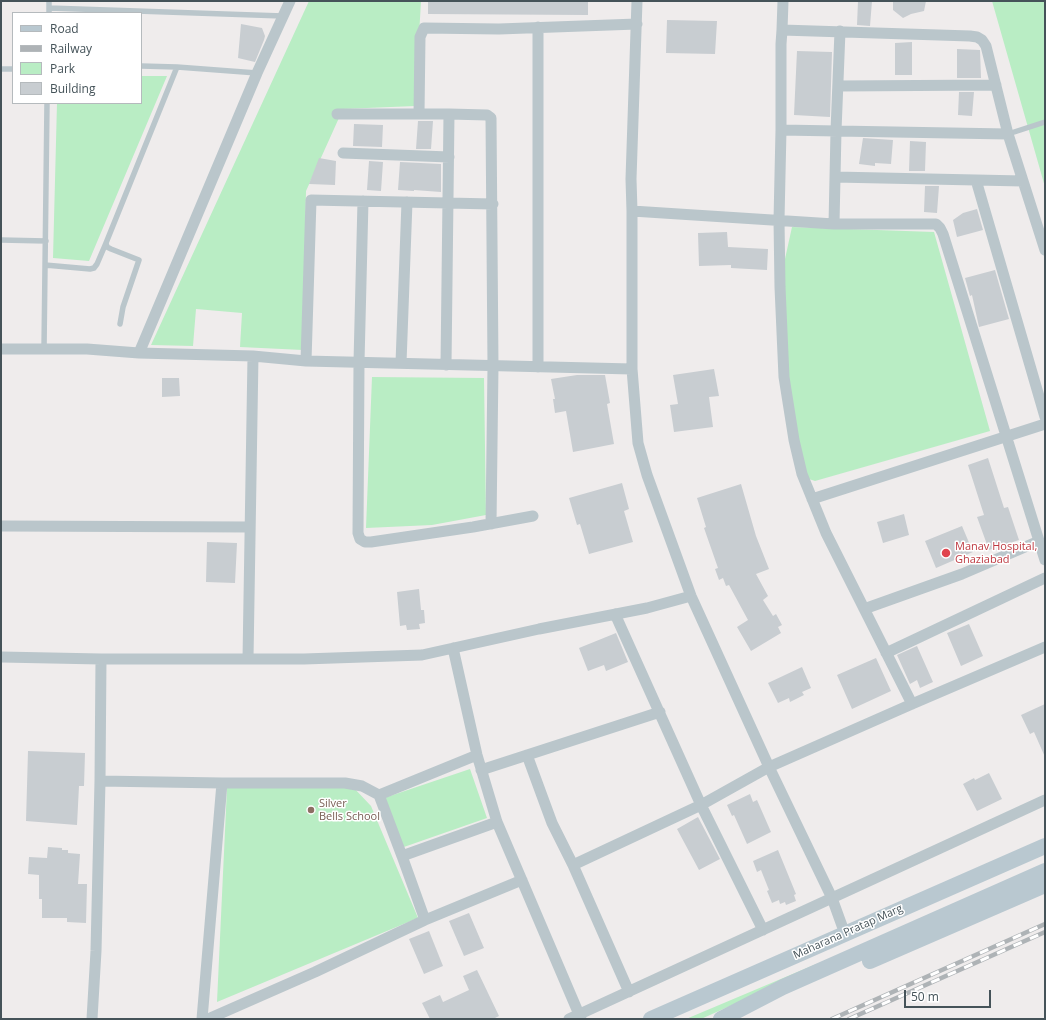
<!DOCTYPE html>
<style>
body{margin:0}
#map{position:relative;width:1046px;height:1020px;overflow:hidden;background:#efecec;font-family:"Open Sans",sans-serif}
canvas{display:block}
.frame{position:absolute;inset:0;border:2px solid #455359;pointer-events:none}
.legend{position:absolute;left:12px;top:12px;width:130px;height:92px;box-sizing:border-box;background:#fff;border:1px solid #b5babd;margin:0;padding:5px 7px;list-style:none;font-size:12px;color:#455359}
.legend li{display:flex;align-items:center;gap:8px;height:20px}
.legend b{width:20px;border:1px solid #b5babd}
.scale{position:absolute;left:904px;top:990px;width:87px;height:18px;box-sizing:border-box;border:2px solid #455359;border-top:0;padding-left:5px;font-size:12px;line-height:14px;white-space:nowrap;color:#455359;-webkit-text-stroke:3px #fff;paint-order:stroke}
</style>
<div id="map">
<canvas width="1046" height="1020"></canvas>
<div class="frame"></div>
<ul class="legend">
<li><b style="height:5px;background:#b9c8d0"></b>Road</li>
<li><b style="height:5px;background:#aeb3b6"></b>Railway</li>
<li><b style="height:11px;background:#b9edc4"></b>Park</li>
<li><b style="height:11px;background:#c8cdd1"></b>Building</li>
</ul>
<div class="scale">50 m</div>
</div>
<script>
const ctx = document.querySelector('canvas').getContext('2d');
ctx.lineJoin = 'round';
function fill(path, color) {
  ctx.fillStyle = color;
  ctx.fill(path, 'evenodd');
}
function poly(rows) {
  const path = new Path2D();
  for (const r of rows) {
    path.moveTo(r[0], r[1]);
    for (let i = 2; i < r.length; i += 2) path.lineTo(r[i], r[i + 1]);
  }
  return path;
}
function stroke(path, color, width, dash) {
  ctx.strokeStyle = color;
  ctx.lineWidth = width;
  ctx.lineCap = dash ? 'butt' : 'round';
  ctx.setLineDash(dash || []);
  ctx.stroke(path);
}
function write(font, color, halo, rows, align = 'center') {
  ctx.font = font + ' "Open Sans",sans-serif';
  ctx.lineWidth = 3;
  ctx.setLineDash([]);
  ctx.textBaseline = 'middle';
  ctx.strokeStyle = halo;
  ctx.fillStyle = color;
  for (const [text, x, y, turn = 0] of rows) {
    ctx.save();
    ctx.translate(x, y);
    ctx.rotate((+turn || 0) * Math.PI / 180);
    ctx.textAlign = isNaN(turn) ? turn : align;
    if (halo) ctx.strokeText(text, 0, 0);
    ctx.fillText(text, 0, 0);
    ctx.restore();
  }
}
fill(poly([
 [309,1,421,1,415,106,343,109,306,191,303,350,240,347,242,313,196,309,193,346,151,345],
 [992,1,1045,1,1045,187],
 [141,76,167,76,89,261,53,258,57,103,141,103],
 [792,227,934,232,990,431,815,481,809,479,794,440,784,377,783,268],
 [372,377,484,378,486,515,432,525,366,528],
 [470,769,487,818,401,848,384,798],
 [353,787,371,806,418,918,217,1002,227,788],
 [821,962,759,993,701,1019,686,1019]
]), '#b9edc4');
fill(poly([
 [428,1,588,1,588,15,428,14],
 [858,1,872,1,870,26,857,25],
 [893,1,926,1,924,11,911,14,903,18,893,10],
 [667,20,717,21,715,54,666,53],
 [241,24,262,28,265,36,264,40,255,62,238,58],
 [912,42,912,75,895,75,895,43],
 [957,49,980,50,981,78,957,78],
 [797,51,832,52,830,117,794,115],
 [959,92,974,92,972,116,958,115],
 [418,121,433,121,431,149,416,149],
 [354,124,383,125,382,147,353,146],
 [863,138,893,140,891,164,875,163,875,166,859,164],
 [910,141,926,142,925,171,909,171],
 [319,158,336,161,335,185,309,184],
 [369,161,383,162,381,191,367,190],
 [400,162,441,164,441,192,414,190,414,191,398,190],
 [925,186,939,186,937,213,924,212],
 [977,209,983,230,957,237,953,220,963,213],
 [727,232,728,247,768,249,767,270,731,268,731,265,699,266,698,233],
 [995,270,1009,319,979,327,972,295,970,296,965,278],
 [714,369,719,396,709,397,713,427,674,432,670,405,678,404,673,375],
 [577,375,605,375,610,403,607,404,614,444,573,452,566,411,555,413,553,399,555,399,551,379],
 [162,378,179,378,180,396,162,397],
 [988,458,1004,508,1008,507,1019,540,989,550,977,517,984,515,968,465],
 [622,483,629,509,624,511,633,542,589,554,580,524,577,525,569,498],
 [741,484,756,536,769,569,756,574,768,596,763,600,773,616,776,614,782,625,778,627,781,633,751,651,737,627,748,620,729,585,726,586,723,578,719,580,715,569,718,568,704,528,706,527,697,498],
 [904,514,909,535,883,543,877,522],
 [962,526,973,552,936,568,925,541],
 [207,542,237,543,235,583,206,582],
 [419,589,421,610,424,610,425,623,419,624,420,629,407,630,406,625,400,626,397,592],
 [969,624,983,656,961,666,947,633],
 [616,633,628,662,606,671,604,665,588,671,579,648],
 [917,646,933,682,920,688,917,680,910,684,897,655],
 [876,658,891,691,852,709,837,675],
 [802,667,811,688,802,692,804,695,790,702,789,698,778,703,768,683],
 [1045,704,1045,757,1034,732,1030,734,1021,715],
 [28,751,85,753,84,786,79,786,77,825,26,821],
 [989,773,1002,799,977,811,963,784,974,778,975,780],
 [750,794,753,802,757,800,771,832,747,844,734,815,732,816,727,805],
 [698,817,720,859,699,870,677,829],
 [48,847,62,848,62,850,68,850,68,853,80,854,78,884,87,884,86,923,67,922,67,918,42,918,42,899,39,899,39,875,28,874,29,857,47,858],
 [778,850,796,894,794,895,796,901,786,905,785,902,780,904,779,900,772,903,767,891,769,890,761,870,757,872,753,861],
 [469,913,484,948,464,956,449,921],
 [429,931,443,966,424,974,409,939],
 [477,970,499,1016,493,1019,430,1019,422,1003,440,995,443,1002,469,990,463,976]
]), '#c8cdd1');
stroke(poly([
 [49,8,283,16],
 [49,13,49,1],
 [141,66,177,67,257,73],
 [1,69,13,69],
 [1008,134,1045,122],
 [1,240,46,241],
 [45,265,90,269,94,268,97,264,106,243],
 [120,324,123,307,139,260,111,249,107,247,106,243,177,67],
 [44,349,47,103]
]), '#bac6cb', 5.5);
stroke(poly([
 [637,1,631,179,632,211,632,369,638,443,647,475,691,596,769,767,832,898,845,934],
 [538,27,538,367],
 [782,30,783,1],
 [838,86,996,85],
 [337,114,449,114,487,115,491,118,493,366,491,524],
 [419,114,420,37,424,28,499,29,637,24],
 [781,130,1008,134],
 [343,153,449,157],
 [835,177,1023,181],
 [976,180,1045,417],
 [363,201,359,362,358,533,360,539,365,542,371,542,473,527,533,516],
 [632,211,834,224,936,224,940,228,943,234,1045,560],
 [834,224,836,131,840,31],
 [1,349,87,349,139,353,253,356,306,361,632,369],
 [139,353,257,73,290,1],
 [306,361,311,200,493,204],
 [401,363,407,202],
 [446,365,449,114],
 [812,499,1045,424],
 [1,526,249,527],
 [864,609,962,574,1039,541],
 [615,614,701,805,763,930],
 [453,648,477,755,497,822,581,1019],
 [886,653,1045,578],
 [1,657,101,659,304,659,422,655,539,629,647,608,691,596],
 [248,659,253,356],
 [912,704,826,533,802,474,794,440,784,377,780,287,779,220,781,130,781,44,782,30,970,36,977,37,982,40,986,46,1008,134,1045,250],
 [527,755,552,823,573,865],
 [481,770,660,712],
 [100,781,222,783,345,783,362,786,379,795,477,755],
 [379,795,402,856,497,822],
 [402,856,425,920],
 [629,992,573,865,701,805,769,767,912,704,1045,647],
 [92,1019,96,951,100,781,101,659],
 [202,1019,222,783],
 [208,1019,315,972,425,920,522,880],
 [569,1019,1045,800]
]), '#bac6cb', 11);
stroke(poly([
 [870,961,1045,885],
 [651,1019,1045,846],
 [721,1019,783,987,1045,871]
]), '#b9c8d0', 16);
const rail = poly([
 [832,1019,1045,924],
 [849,1019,1045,932]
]);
stroke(rail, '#aeb3b6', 4.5);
stroke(rail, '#fff', 3, [9]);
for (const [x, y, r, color] of [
 [946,553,5,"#e0444e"],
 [311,810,4,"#8d6e63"]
]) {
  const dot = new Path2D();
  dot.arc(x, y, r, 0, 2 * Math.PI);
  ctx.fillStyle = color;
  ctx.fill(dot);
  stroke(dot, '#fff', 1.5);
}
write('11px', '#be3a42', '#fff', [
 ["Manav Hospital,",955,547],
 ["Ghaziabad",955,560]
], 'left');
write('11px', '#785e54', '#fff', [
 ["Silver",319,804],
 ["Bells School",319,817]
], 'left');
write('11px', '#455359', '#fff', [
 ["Maharana Pratap Marg",848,932,-24]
]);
</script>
